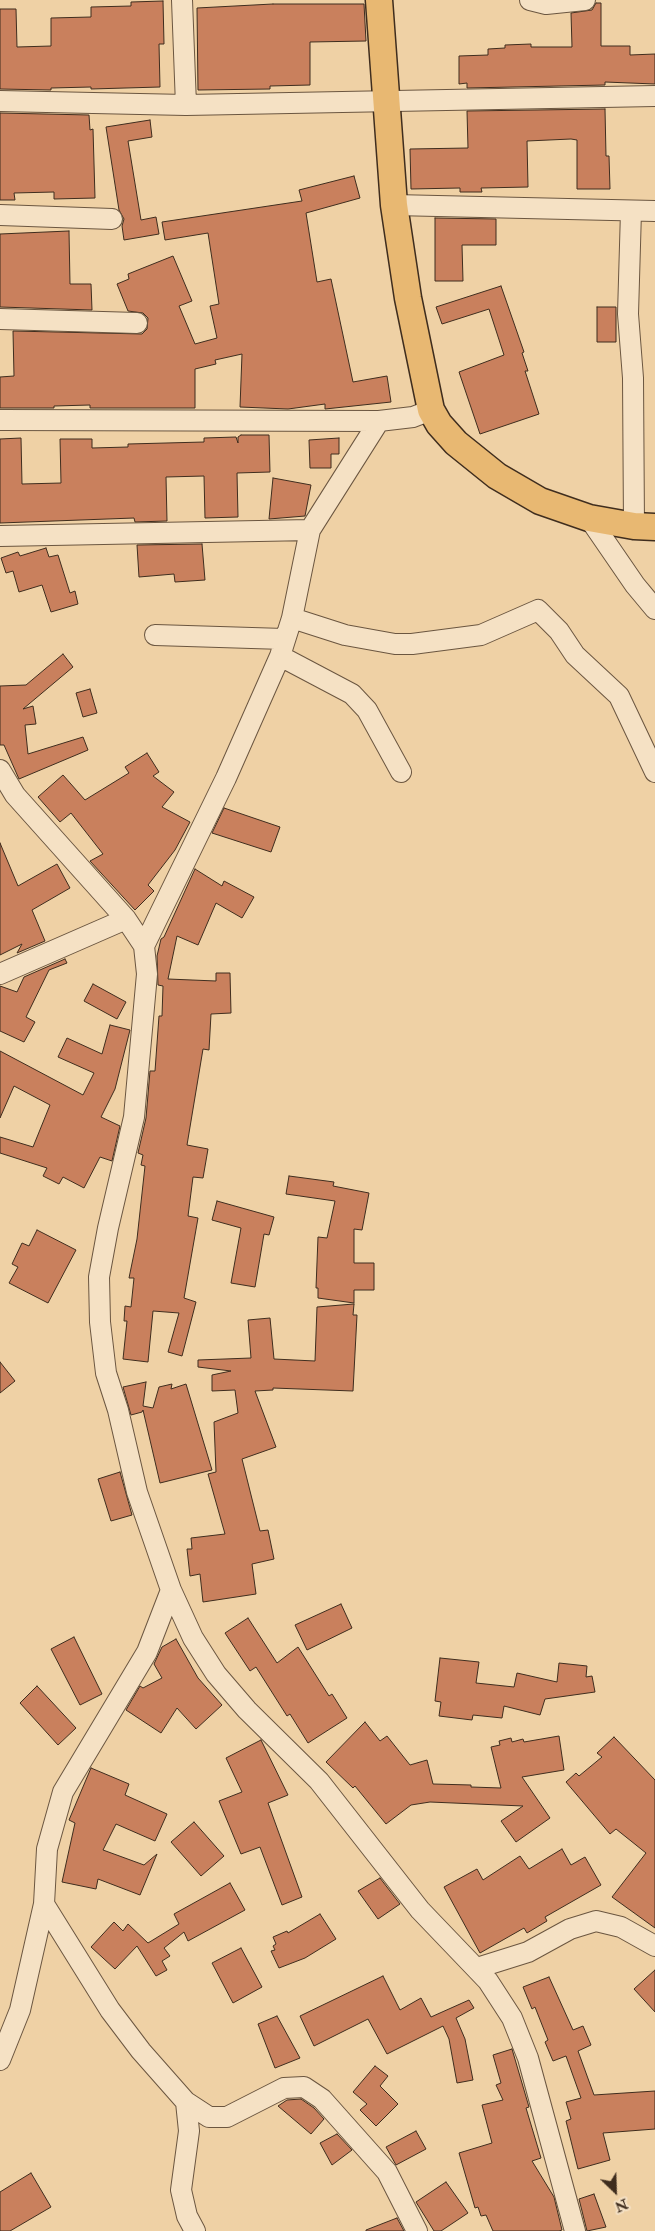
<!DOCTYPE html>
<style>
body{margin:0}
#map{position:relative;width:655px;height:2231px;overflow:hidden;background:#efd1a5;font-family:"IM FELL Double Pica",serif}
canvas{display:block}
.north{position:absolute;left:590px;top:2166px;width:50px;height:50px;-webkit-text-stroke:4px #f5e1c4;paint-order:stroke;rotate:156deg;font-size:14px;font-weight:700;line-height:20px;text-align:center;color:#3f2d1e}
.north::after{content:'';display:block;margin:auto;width:18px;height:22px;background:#3f2d1e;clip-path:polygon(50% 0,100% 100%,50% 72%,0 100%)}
</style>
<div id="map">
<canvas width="655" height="2231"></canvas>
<div class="north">N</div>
</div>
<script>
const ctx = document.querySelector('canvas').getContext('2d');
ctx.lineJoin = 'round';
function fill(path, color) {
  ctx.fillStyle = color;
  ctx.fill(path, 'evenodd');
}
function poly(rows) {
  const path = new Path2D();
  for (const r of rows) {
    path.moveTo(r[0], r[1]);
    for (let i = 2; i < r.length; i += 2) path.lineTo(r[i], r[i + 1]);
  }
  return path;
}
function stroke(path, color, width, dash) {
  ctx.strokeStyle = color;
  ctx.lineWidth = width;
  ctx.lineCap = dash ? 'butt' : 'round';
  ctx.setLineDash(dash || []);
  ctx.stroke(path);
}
const building = poly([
 [163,1,164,44,159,44,160,87,91,89,91,87,51,88,51,90,0,89,0,9,16,9,17,47,51,46,51,18,91,17,91,7,131,6,131,2,163,1],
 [596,3,601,3,601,46,630,46,630,55,655,54,655,84,605,82,605,85,467,88,467,83,459,84,459,56,488,55,488,49,505,48,505,45,531,44,531,47,572,47,571,13,592,10,596,3],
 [273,4,364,4,366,41,310,42,310,85,270,86,270,89,198,90,197,8,273,4],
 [605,109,606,156,609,156,610,189,577,189,577,140,571,139,527,141,528,187,481,188,482,192,460,192,460,188,411,189,410,149,468,148,467,111,605,109],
 [0,113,89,115,90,130,93,129,95,198,54,199,54,192,14,193,15,200,0,200,0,113],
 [150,120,152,137,128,141,141,220,156,217,159,234,124,240,122,226,124,219,119,210,106,127,150,120],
 [354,176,360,198,306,213,317,282,331,279,353,382,387,376,391,402,325,409,325,404,288,409,240,407,242,354,215,360,216,364,195,369,195,408,90,408,90,405,54,406,54,408,0,408,0,377,14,376,13,331,142,334,147,329,148,318,143,313,128,311,117,284,129,279,128,274,173,256,192,301,179,306,195,344,217,338,210,306,219,304,208,233,165,240,162,222,302,201,299,190,354,176],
 [435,218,496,219,496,245,462,245,463,281,435,281,435,218],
 [69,231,70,284,91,284,92,310,0,307,0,234,69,231],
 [501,286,524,352,522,353,528,371,525,371,539,414,480,434,459,372,504,355,489,309,442,324,436,307,501,286],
 [597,307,616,307,616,342,597,342,597,307],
 [241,435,269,435,270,472,237,473,238,517,205,518,204,476,166,477,167,521,135,522,134,518,0,523,0,439,21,438,22,484,61,483,60,439,92,439,92,448,128,447,128,444,204,442,204,438,236,437,238,443,238,437,241,435],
 [339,438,339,454,331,454,331,468,310,468,309,440,339,438],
 [273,478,311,485,305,516,269,519,273,478],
 [202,544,205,580,175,582,174,574,139,577,137,545,202,544],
 [46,548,49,557,58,555,70,593,75,591,78,604,51,612,42,585,19,592,13,571,6,573,1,558,18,552,20,556,46,548],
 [63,654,73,667,23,709,33,706,36,724,25,725,28,754,83,737,88,750,19,779,4,745,0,745,0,686,26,685,63,654],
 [90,689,97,713,83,717,76,693,90,689],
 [147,753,159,772,153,776,174,792,162,807,190,822,175,850,148,885,154,891,135,910,90,861,103,854,71,813,60,822,38,797,63,775,85,800,129,773,125,767,147,753],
 [224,808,280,827,271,852,212,833,224,808],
 [0,843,18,886,57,864,70,888,32,910,45,941,17,953,22,944,0,955,0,843],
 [195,869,222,886,224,881,254,897,242,918,216,903,198,945,177,936,168,979,216,981,216,973,230,973,231,1013,211,1014,209,1050,203,1049,187,1145,208,1149,203,1178,193,1177,188,1216,198,1218,184,1298,196,1302,182,1356,168,1352,179,1313,153,1311,148,1362,123,1359,127,1321,124,1321,125,1306,131,1307,134,1278,129,1278,137,1239,145,1166,141,1165,143,1155,138,1153,146,1118,150,1071,155,1071,159,1016,162,1016,163,986,158,985,157,956,161,939,164,937,195,869],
 [65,959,67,963,49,970,26,1017,35,1022,24,1042,0,1031,0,986,17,992,24,977,65,959],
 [93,984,126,1002,117,1019,84,1001,93,984],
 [110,1025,130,1030,115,1089,101,1117,120,1126,112,1161,100,1157,84,1188,63,1177,59,1184,43,1176,47,1168,0,1153,0,1137,33,1147,50,1105,14,1086,0,1118,0,1051,83,1095,94,1073,58,1057,67,1038,102,1054,110,1025],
 [289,1176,334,1182,333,1186,369,1193,362,1230,354,1229,354,1263,374,1263,374,1290,354,1290,354,1303,318,1298,318,1288,316,1288,318,1237,327,1238,335,1201,286,1194,289,1176],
 [217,1201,274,1217,269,1235,264,1234,255,1287,231,1283,241,1228,212,1220,217,1201],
 [37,1230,76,1250,48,1303,9,1283,18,1267,12,1264,22,1243,29,1246,37,1230],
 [354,1304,353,1315,357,1315,353,1391,273,1388,273,1390,255,1391,276,1447,242,1459,260,1531,268,1530,274,1559,252,1564,256,1594,203,1602,200,1574,190,1576,187,1549,192,1549,191,1538,225,1534,208,1474,216,1472,214,1422,238,1413,235,1390,212,1391,212,1375,231,1371,198,1367,198,1360,251,1358,248,1320,270,1318,274,1359,315,1361,317,1307,354,1304],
 [0,1362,15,1381,0,1393,0,1362],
 [146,1382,143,1406,153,1408,159,1387,172,1384,171,1389,186,1384,212,1470,160,1483,143,1410,142,1412,131,1415,123,1387,146,1382],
 [120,1472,132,1515,111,1521,98,1479,120,1472],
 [341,1604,352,1628,307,1650,295,1625,341,1604],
 [248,1618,277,1663,298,1647,329,1696,332,1694,347,1718,308,1743,290,1714,287,1716,256,1667,250,1671,225,1633,248,1618],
 [74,1637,102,1694,80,1705,51,1649,74,1637],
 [176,1639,198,1678,222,1705,196,1729,177,1708,161,1733,126,1710,140,1686,143,1688,162,1678,154,1664,162,1647,176,1639],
 [440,1658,479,1662,476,1683,514,1687,517,1673,557,1682,559,1663,587,1666,586,1677,592,1676,595,1692,545,1699,540,1715,504,1706,502,1718,473,1715,472,1720,439,1716,441,1702,435,1701,440,1658],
 [37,1686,76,1728,58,1745,20,1703,37,1686],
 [365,1722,380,1741,387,1736,410,1765,427,1760,433,1784,471,1785,471,1787,501,1788,491,1747,500,1745,499,1741,511,1738,512,1742,523,1739,524,1742,559,1736,564,1770,522,1777,550,1818,516,1842,501,1821,523,1806,430,1802,411,1805,386,1824,355,1786,353,1788,326,1762,365,1722],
 [614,1737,655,1780,655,1928,612,1897,646,1853,616,1829,610,1834,566,1782,576,1773,579,1776,602,1757,597,1753,614,1737],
 [261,1740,288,1795,268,1803,302,1897,282,1905,260,1847,241,1854,219,1801,242,1792,226,1758,261,1740],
 [91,1768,129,1784,125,1795,167,1814,155,1841,116,1824,103,1850,144,1865,157,1854,140,1895,98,1879,96,1889,62,1882,75,1823,69,1820,91,1768],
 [194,1822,224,1856,201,1876,171,1842,194,1822],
 [562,1849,571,1865,585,1857,601,1885,545,1917,547,1921,527,1933,524,1928,480,1953,444,1887,477,1869,483,1880,520,1856,529,1869,562,1849],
 [380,1878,400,1904,378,1919,358,1891,380,1878],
 [230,1883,245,1910,188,1941,184,1932,164,1948,170,1956,162,1961,167,1970,156,1976,137,1946,115,1969,91,1947,114,1922,123,1931,128,1924,148,1943,179,1924,174,1914,230,1883],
 [320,1914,336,1939,305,1958,279,1968,271,1951,275,1950,273,1946,276,1944,273,1937,287,1931,288,1933,320,1914],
 [241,1948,262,1987,233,2003,212,1963,241,1948],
 [655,1970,655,2012,634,1989,655,1970],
 [383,1976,400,2010,421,1998,431,2017,469,2000,474,2008,456,2018,465,2039,473,2080,457,2083,449,2039,443,2026,387,2054,368,2019,314,2046,300,2016,383,1976],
 [549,1977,573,2030,583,2026,591,2045,578,2051,594,2095,655,2091,655,2129,603,2133,610,2160,578,2169,566,2121,571,2119,566,2102,581,2098,566,2056,553,2061,545,2042,548,2040,535,2007,532,2009,523,1987,549,1977],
 [277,2016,300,2058,275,2068,258,2024,277,2016],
 [512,2049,529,2107,526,2108,541,2158,532,2161,554,2197,562,2230,559,2231,493,2231,486,2215,481,2216,478,2207,475,2208,459,2153,492,2143,482,2105,503,2100,496,2085,501,2083,493,2055,512,2049],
 [375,2066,388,2076,380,2086,398,2104,376,2126,360,2110,367,2104,353,2092,375,2066],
 [301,2099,314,2108,324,2119,311,2134,278,2106,287,2100,301,2099],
 [416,2131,426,2149,396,2165,386,2147,416,2131],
 [337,2134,352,2150,332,2165,320,2143,337,2134],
 [31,2173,51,2207,10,2231,0,2231,0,2192,31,2173],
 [446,2182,468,2213,441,2231,434,2231,416,2202,446,2182],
 [594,2194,606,2227,587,2231,579,2199,594,2194],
 [397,2218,404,2231,366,2231,366,2230,397,2218]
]);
fill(building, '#c9805d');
stroke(building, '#3f2d1e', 1);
const minor = poly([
 [182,0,186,105],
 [530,0,546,4,585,0],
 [0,101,186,105,655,96],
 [394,205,655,211],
 [631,211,628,314,633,378,634,526],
 [0,215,112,219],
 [0,319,137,323],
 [0,420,379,421,413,417,431,410],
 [589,518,635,585,655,609],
 [0,536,310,530],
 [292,618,345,635,395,644,412,644,481,635,538,610,559,631,575,655,619,696,655,772],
 [155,635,284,639],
 [280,656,352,694,367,710,401,772],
 [0,770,15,795,126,919,144,946,147,974,134,1117,108,1228,99,1277,100,1322,106,1373,118,1410,137,1492,171,1590,193,1638,216,1674,247,1710,319,1781,420,1910,488,1981,512,2018,528,2058,575,2231],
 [144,946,226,778,280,656,292,618,310,530,379,421],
 [0,974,126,919],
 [44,1904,110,2010,141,2051,186,2102,189,2131,181,2190,187,2216,195,2231],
 [477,1968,528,1952,570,1929,596,1921,621,1927,655,1946],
 [0,2060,20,2010,44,1904,47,1849,63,1792,147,1652,171,1590],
 [186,2102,209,2117,227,2117,284,2088,304,2087,322,2099,387,2172,417,2231]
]);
const major = poly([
 [379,0,394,205,408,298,431,410,439,424,456,443,497,476,540,501,589,518,634,526,655,527]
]);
stroke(minor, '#6b5640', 22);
stroke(major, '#3f2d1e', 29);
stroke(minor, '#f5e1c4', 20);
stroke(major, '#e8b872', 26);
</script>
